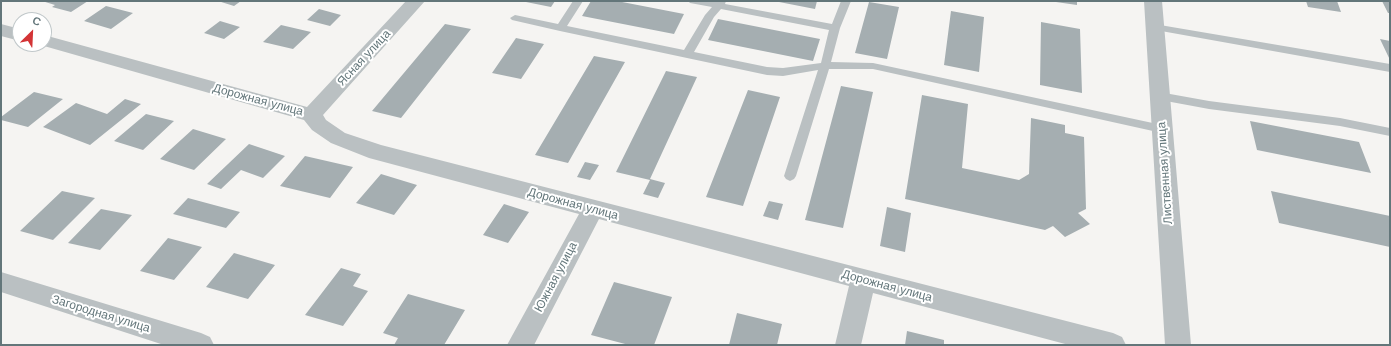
<!DOCTYPE html>
<meta charset="utf-8">
<style>
body{margin:0}
#map{position:relative;width:1391px;height:346px;overflow:hidden;background:#f5f4f2;font-family:"Work Sans",sans-serif}
canvas{display:block}
.frame{position:absolute;inset:0;border:2px solid #63767a;pointer-events:none}
.north{position:absolute;left:12px;top:12px;width:40px;height:40px;box-sizing:border-box;background:#fff;border:1px solid #c1c8ca;border-radius:50%;rotate:24deg;font-size:11px;font-weight:700;line-height:16px;text-align:center;color:#63767a}
.north::after{content:'';display:block;margin:auto;width:14px;height:18px;background:#d33436;clip-path:polygon(50% 0,100% 100%,50% 72%,0 100%)}
</style>
<div id="map">
<canvas width="1391" height="346"></canvas>
<div class="frame"></div>
<div class="north">С</div>
</div>
<script>
const ctx = document.querySelector('canvas').getContext('2d');
ctx.lineJoin = 'round';
function fill(path, color) {
  ctx.fillStyle = color;
  ctx.fill(path, 'evenodd');
}
function poly(rows) {
  const path = new Path2D();
  for (const r of rows) {
    path.moveTo(r[0], r[1]);
    for (let i = 2; i < r.length; i += 2) path.lineTo(r[i], r[i + 1]);
  }
  return path;
}
function write(font, color, halo, rows, align = 'center') {
  ctx.font = font + ' "Work Sans",sans-serif';
  ctx.lineWidth = 4;
  ctx.setLineDash([]);
  ctx.textBaseline = 'middle';
  ctx.strokeStyle = halo;
  ctx.fillStyle = color;
  for (const [text, x, y, turn = 0] of rows) {
    ctx.save();
    ctx.translate(x, y);
    ctx.rotate((+turn || 0) * Math.PI / 180);
    ctx.textAlign = isNaN(turn) ? turn : align;
    if (halo) ctx.strokeText(text, 0, 0);
    ctx.fillText(text, 0, 0);
    ctx.restore();
  }
}
fill(poly([
 [42,1,88,1,71,12,52,7,55,5],
 [218,1,241,1,234,6],
 [521,1,555,1,551,7],
 [591,1,617,1,684,14,674,34,582,16],
 [774,1,817,1,815,9],
 [1056,1,1077,1,1077,5,1056,2],
 [1306,1,1337,1,1341,12,1308,7],
 [1382,1,1390,1,1390,13,1388,13],
 [869,2,899,7,887,59,855,53],
 [106,6,133,13,111,29,84,21],
 [319,9,341,15,330,26,307,20],
 [951,11,984,17,979,72,944,65],
 [718,19,820,39,813,61,708,40],
 [220,21,240,27,224,39,204,33],
 [1041,22,1080,29,1082,93,1040,85],
 [445,24,471,29,401,118,372,111],
 [281,25,311,32,293,49,263,42],
 [516,38,544,44,521,79,492,73],
 [1380,39,1390,41,1390,60],
 [594,56,625,62,568,163,535,155],
 [666,71,697,77,650,179,665,183,658,198,643,194,650,180,616,172],
 [841,86,873,92,843,228,805,220],
 [748,90,780,97,743,206,706,197],
 [34,92,63,99,28,127,1,120,1,117],
 [922,95,968,104,962,168,1019,180,1029,174,1031,118,1065,125,1065,133,1084,137,1086,209,1078,213,1090,224,1065,237,1053,226,1045,230,905,199],
 [125,99,141,104,90,145,43,127,76,103,107,114],
 [146,114,174,121,143,150,114,141],
 [1250,121,1359,142,1371,173,1257,150],
 [193,129,226,139,194,170,160,159],
 [249,144,285,156,263,178,241,170,221,189,207,184],
 [305,156,353,167,330,198,280,186],
 [585,162,599,165,590,180,577,177],
 [381,174,417,185,394,215,356,203],
 [62,191,95,198,53,240,20,231],
 [1271,191,1390,216,1390,247,1279,223],
 [188,198,240,212,226,228,173,214],
 [769,201,783,204,778,220,763,216],
 [504,204,529,212,508,243,483,235],
 [887,207,911,213,905,252,880,246],
 [101,209,132,215,100,250,68,243],
 [168,238,202,247,174,280,140,271],
 [234,253,275,265,248,299,206,287],
 [341,268,361,274,353,286,368,291,343,326,305,315],
 [614,282,672,297,654,345,629,345,591,335],
 [408,294,465,310,444,345,394,345,398,338,383,333],
 [737,313,782,324,777,345,729,345],
 [907,331,944,340,944,345,905,345]
]), '#a5aeb1');
fill(poly([
 [573,1,583,1,567,26,684,50,705,15,712,7,690,3,688,1,716,2,718,1,726,1,725,4,832,24,841,1,851,1,840,28,831,62,873,63,1162,125,1166,126,1168,129,1166,132,1162,133,873,69,829,69,796,176,794,179,790,181,786,179,784,176,818,70,783,76,767,75,560,31,512,20,510,18,515,15,558,24,573,1],
 [721,9,829,30,821,63,783,68,767,67,694,52,714,17,721,9],
 [1154,24,1390,64,1390,72,1150,29,1149,27,1154,24],
 [1159,92,1209,101,1340,118,1390,128,1390,136,1340,126,1209,109,1155,99,1154,96,1155,93,1159,92]
]), '#bac0c2');
fill(poly([
 [406,1,425,1,323,115,326,120,345,133,381,145,1113,333,1122,337,1126,345,1069,345,873,293,861,345,835,345,849,286,599,219,534,345,507,345,579,214,369,158,331,143,312,130,304,120,37,44,44,44,44,35,307,107,406,1],
 [1144,1,1162,1,1191,345,1165,345,1144,1],
 [1,24,20,29,20,41,1,36,1,24],
 [1,272,201,333,210,337,214,345,164,345,1,292,1,272]
]), '#bac0c2');
write('12px', '#63767a', '#fff', [
 ["Ясная улица",364,58,-47],
 ["Дорожная улица",258,100,15],
 ["Лиственная улица",1165,173,-94],
 ["Дорожная улица",573,204,15],
 ["Южная улица",556,277,-62],
 ["Дорожная улица",887,286,15],
 ["Загородная улица",101,314,17]
]);
</script>
